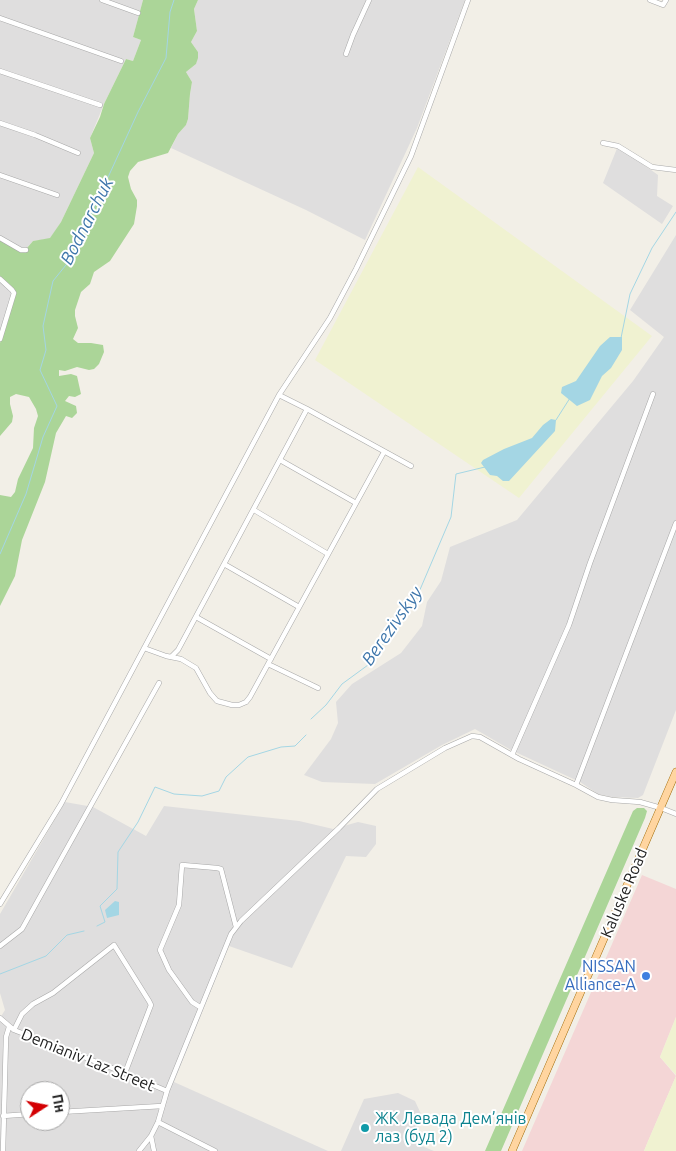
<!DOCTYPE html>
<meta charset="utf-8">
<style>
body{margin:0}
#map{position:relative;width:676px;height:1151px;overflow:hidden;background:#f2efe7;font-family:Ubuntu,sans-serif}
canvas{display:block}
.north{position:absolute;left:20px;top:1081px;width:50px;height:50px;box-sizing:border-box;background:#fff;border:1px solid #a6a6a6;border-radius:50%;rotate:79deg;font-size:14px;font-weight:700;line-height:20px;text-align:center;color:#212121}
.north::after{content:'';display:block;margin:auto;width:18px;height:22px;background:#d30003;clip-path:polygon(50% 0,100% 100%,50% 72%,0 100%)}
</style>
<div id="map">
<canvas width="676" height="1151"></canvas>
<div class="north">Пн</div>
</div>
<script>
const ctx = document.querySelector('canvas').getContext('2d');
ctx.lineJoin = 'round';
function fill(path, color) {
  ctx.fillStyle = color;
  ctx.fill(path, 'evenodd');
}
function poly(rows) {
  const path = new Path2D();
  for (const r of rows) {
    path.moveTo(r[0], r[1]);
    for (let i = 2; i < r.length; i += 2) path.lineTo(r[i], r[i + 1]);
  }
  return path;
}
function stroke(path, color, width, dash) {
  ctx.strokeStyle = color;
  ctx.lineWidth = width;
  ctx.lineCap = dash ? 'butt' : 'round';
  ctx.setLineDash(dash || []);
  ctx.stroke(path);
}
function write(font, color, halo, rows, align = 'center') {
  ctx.font = font + ' Ubuntu,sans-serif';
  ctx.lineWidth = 4;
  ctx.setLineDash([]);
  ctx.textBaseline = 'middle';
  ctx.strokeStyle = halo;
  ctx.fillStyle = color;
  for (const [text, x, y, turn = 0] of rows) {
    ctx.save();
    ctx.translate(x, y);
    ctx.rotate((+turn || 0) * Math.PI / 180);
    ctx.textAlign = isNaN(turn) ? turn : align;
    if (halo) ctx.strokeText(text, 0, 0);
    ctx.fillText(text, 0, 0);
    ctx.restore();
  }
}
fill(poly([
 [0,0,143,0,133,37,141,40,133,61,126,59,104,104,90,138,94,153,61,222,50,239,33,241,27,248,22,249,0,237],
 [198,0,465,0,417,128,365,240,306,210,171,148,178,134,186,125,188,119,190,94,192,82,186,72,196,64,198,52,191,42,197,31,194,9],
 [618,146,658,175,657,196,673,206,662,224,603,183],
 [676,235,676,710,643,795,638,798,612,797,598,794,580,782,511,750,475,729,442,745,375,784,322,782,304,775,331,739,338,723,336,702,352,684,401,653,422,626,427,602,441,581,450,547,517,520,633,381,664,337,630,310],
 [0,277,15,296,0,343],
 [65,802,93,807,146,836,164,806,299,821,333,829,358,822,376,826,376,844,366,857,346,856,292,968,229,946,174,1082,328,1151,0,1151,0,1018,5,1010,0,993,0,914],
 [30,1091,60,1091,60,1121,30,1121],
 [398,1093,415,1101,421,1114,419,1125,412,1142,434,1151,341,1151,364,1099]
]), '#dfdede');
fill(poly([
 [642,875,676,889,676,1017,660,1057,676,1076,644,1151,522,1151]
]), '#f4d6d6');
fill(poly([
 [418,167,652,336,519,498,315,360],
 [676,1017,676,1075,660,1057],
 [676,1076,676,1151,644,1151,648,1141]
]), '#f0f2d1');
fill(poly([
 [143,0,198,0,194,9,197,31,191,42,198,52,198,58,196,64,186,72,192,82,190,94,188,119,186,125,178,134,168,153,138,162,130,171,128,177,131,189,137,200,137,206,134,224,110,261,94,272,90,284,81,292,75,310,75,316,78,328,73,339,78,343,91,343,103,345,104,352,99,364,94,369,89,370,77,367,65,371,59,370,59,376,71,374,77,376,81,394,75,397,69,396,65,401,76,406,77,413,72,418,66,416,56,433,45,482,22,540,15,576,0,606,0,495,11,497,15,492,18,479,33,448,34,428,38,416,36,409,29,397,16,394,10,397,10,404,13,416,12,422,0,436,0,343,15,296,0,277,0,237,23,249,27,248,33,241,50,238,61,222,94,153,90,138,100,117,104,104,126,59,133,61,141,40,133,37],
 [637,808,644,808,647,811,645,818,501,1151,485,1151,633,811]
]), '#abd598');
fill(poly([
 [610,337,622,337,622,350,611,368,602,376,590,400,577,406,561,393,562,387,576,381,600,346],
 [551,419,556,420,555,431,509,481,503,481,497,476,490,475,481,463,483,460,504,449,532,438,543,425],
 [115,901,119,902,119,915,107,918,105,910]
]), '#a4d6e4');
stroke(poly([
 [621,338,630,294,652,248,676,212],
 [556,420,570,398],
 [0,554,26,494,43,437,57,406,40,370,46,350,43,326,53,281,70,260,138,112,166,58,170,12,174,0],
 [311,719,326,705,342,684,368,665,416,599,451,517,456,474,485,467],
 [97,926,105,922,100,906,117,889,118,852,138,822,155,787,174,794,202,796,219,791,226,777,248,757,281,747,295,746,306,735],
 [0,974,46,956,67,935,84,931]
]), '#a4d6e4', 1);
const street = poly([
 [102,0,138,13],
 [650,0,663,5,666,0],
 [0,18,121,61],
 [346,54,353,35,369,0],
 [0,71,100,105],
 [0,123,35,135,78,153],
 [603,143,618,146,652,167,676,170],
 [0,175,57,195],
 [0,238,21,250,26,250],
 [0,279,12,290,14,293,0,339],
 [279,395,307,409,411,466],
 [280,460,356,503],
 [254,510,328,554],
 [224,564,299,607],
 [196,617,271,659],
 [144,648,166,656,181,659,196,668,210,693,217,701,232,705,239,705,246,702,250,697,384,452],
 [171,657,178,650,307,409],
 [268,664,318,688],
 [512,755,569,625,590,563,653,394],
 [576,785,676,523],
 [0,904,61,804,279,395,330,318,356,269,411,156,468,0],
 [0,946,22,929,159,683],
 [200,1007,192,1002,169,970,160,950,179,905,182,865,217,868,221,869,236,927],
 [0,1018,14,1030,125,1073,167,1091],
 [14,1030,22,1014,33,1004,53,993,114,945,149,1001,151,1005,125,1073],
 [60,1112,162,1106],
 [3,1116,30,1114],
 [158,1122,215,1151],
 [151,1136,154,1151],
 [3,1151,6,1037,9,1027],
 [139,1151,151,1136,158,1122,167,1091,231,934,241,921,339,828,377,789,445,748,472,736,480,737,519,759,576,785,598,797,612,800,640,802,661,808,676,814]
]);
const primary = poly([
 [512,1151,676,772]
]);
stroke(street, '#a8a8a8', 5.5);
stroke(primary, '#9f6800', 8);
stroke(street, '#fff', 4.5);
stroke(primary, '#ffd5a0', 7);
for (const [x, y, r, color] of [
 [646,976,5,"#3f7fe0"],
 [365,1128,5,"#0f9aa8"]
]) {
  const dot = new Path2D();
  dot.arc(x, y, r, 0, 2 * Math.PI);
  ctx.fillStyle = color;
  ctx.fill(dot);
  stroke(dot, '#fff', 2);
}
write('16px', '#212121', '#fff', [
 ["Kaluske Road",624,893,-67],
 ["Demianiv Laz Street",88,1060,22]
]);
write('16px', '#366cbe', '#fff', [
 ["NISSAN",636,967],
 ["Alliance-A",636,985]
], 'right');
write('16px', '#0d838f', '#fff', [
 ["ЖК Левада Дем’янів",375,1119],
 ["лаз (буд 2)",375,1137]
], 'left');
write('italic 18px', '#3e76ab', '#fff', [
 ["Bodnarchuk",87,221,-63],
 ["Berezivskyy",392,626,-55]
]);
</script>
